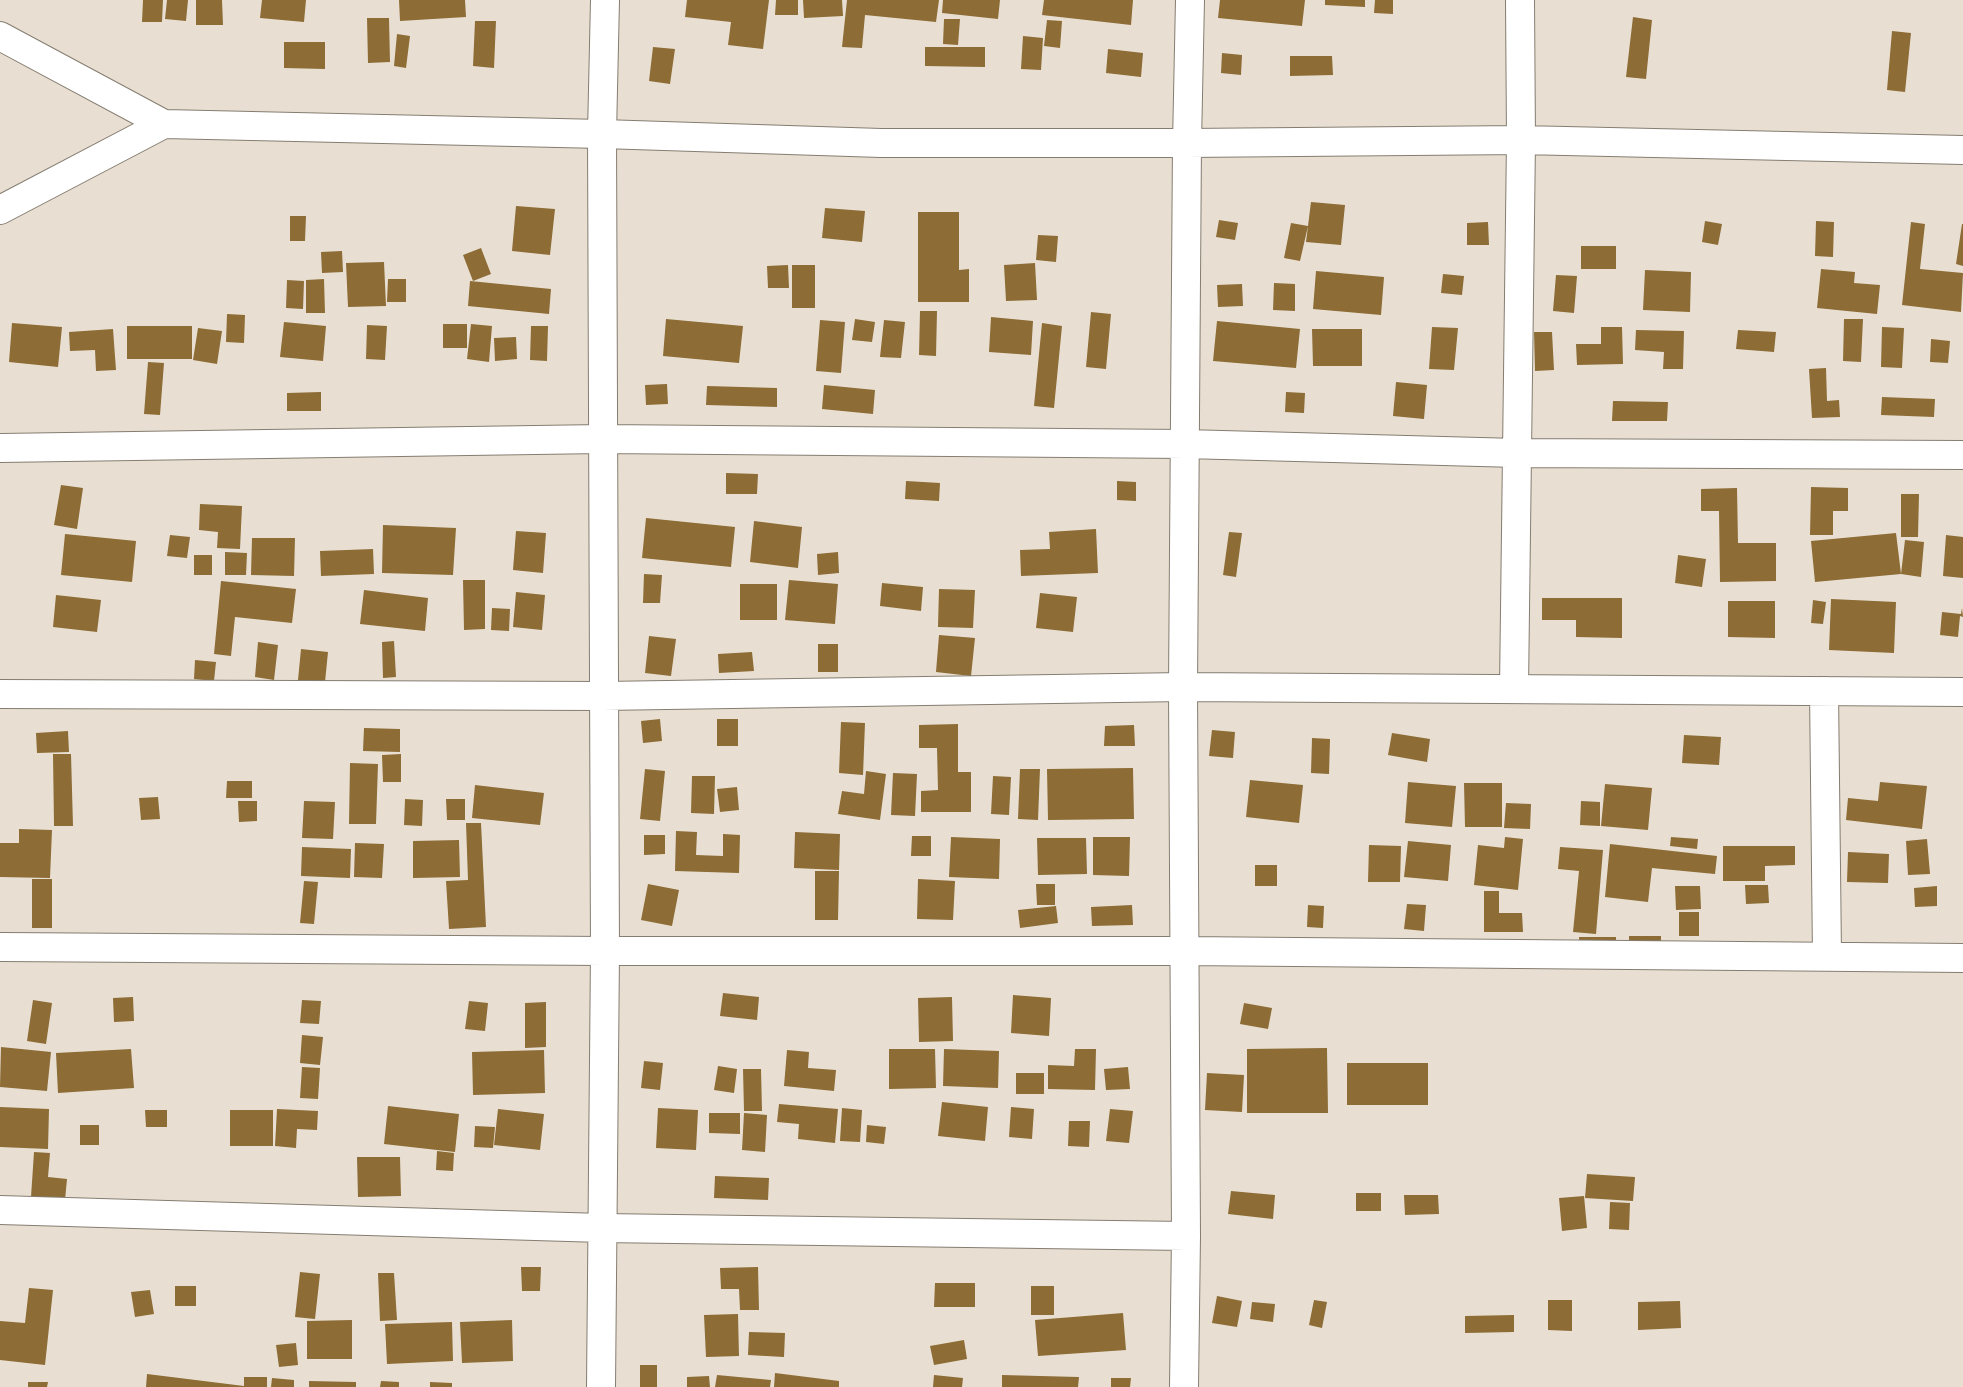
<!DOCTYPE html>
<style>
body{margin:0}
canvas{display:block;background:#e8dfd2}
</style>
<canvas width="1963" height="1387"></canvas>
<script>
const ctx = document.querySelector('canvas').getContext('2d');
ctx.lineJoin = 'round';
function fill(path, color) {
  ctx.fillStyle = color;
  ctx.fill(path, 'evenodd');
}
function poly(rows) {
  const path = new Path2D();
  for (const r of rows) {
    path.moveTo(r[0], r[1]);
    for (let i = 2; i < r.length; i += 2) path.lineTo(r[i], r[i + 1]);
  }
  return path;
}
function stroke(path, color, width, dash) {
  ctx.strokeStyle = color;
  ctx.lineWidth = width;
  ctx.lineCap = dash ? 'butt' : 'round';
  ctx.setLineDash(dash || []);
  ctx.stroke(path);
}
fill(poly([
 [143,0,163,0,162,22,142,22],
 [167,0,188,0,186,21,165,19],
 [196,0,222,0,223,25,196,25],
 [262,0,306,0,304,22,260,18],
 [399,0,465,0,466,17,400,21],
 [687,0,769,0,763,49,728,45,731,22,685,17],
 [776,0,798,0,798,15,775,15],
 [803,0,842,0,843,16,804,18],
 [847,0,939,0,936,22,865,15,862,48,842,47],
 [943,0,1000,0,998,19,942,13],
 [1044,0,1133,0,1131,25,1042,15],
 [1220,0,1305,0,1302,26,1218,18],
 [1325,0,1365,0,1365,7,1325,5],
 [1375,0,1393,0,1393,14,1374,13],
 [1633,17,1652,20,1646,79,1626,77],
 [367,18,389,18,390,62,368,63],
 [944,19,960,19,958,45,943,44],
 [1047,20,1062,21,1060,48,1044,46],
 [475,21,496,21,494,68,473,66],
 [1892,31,1911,33,1905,92,1887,90],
 [397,34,410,36,406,68,394,66],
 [1023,36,1043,38,1041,70,1021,69],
 [284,42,325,42,325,69,284,68],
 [653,47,675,49,670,84,649,81],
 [925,47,985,47,985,67,925,66],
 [1108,49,1143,53,1141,77,1106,73],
 [1222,53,1242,55,1241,75,1221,73],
 [1290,56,1332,56,1333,75,1290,76],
 [1311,202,1345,205,1341,245,1306,242],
 [516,206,555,209,550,255,512,251],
 [825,208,865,211,862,242,822,238],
 [918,212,959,212,959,270,969,269,969,302,918,302],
 [290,216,306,216,305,241,290,241],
 [1219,220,1238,223,1235,240,1216,237],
 [1705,221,1722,224,1718,245,1702,242],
 [1816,221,1834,222,1833,257,1815,256],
 [1488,222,1489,245,1467,245,1467,223],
 [1911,222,1925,224,1920,269,1963,273,1961,312,1902,305],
 [1291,223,1308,226,1300,261,1284,258],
 [1962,224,1963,224,1963,266,1956,264],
 [1038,235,1058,236,1056,262,1036,260],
 [1581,246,1616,246,1616,269,1581,269],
 [481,248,491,274,473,281,463,255],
 [342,251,343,272,322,273,321,252],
 [384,262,386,306,348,307,346,263],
 [1035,263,1037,300,1006,301,1004,265],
 [788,265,789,288,768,288,767,266],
 [792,265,815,265,815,308,792,308],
 [1821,269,1855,272,1854,283,1880,285,1877,314,1817,308],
 [1645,270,1691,272,1690,312,1643,310],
 [1316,271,1384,277,1381,315,1313,309],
 [1443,274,1464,276,1462,295,1441,293],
 [1556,275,1577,276,1574,313,1553,311],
 [324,279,325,313,306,313,306,280],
 [388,279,406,279,406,302,387,302],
 [287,280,304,281,303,309,286,308],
 [470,281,551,289,549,314,468,306],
 [1274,283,1295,284,1295,311,1273,310],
 [1242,284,1243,306,1218,307,1217,285],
 [920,311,937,311,936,356,919,355],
 [1091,312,1111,314,1106,369,1086,367],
 [227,314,245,315,244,343,226,342],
 [991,317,1033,321,1031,355,989,352],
 [666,319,743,326,739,363,663,356],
 [855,319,875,322,872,342,852,340],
 [1844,319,1863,319,1861,362,1843,361],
 [820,320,845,322,841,373,816,371],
 [884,320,905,322,901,358,880,357],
 [1217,321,1300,329,1296,368,1213,361],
 [284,322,326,326,323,361,280,357],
 [12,323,62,327,58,367,9,362],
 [1042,323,1062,326,1054,408,1034,406],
 [443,324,467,324,467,348,443,348],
 [471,324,492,326,489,362,467,359],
 [367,325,387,326,385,360,366,359],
 [127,326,192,326,192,359,127,359],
 [531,326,548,326,547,361,530,360],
 [1432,327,1458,328,1454,370,1429,369],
 [1601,327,1622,327,1623,364,1577,365,1576,344,1601,344],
 [1882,327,1904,328,1902,368,1881,367],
 [198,328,222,331,217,364,193,360],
 [113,329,116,370,96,371,95,350,70,351,69,332],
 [1312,329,1362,329,1362,366,1313,366],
 [1636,330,1684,331,1683,369,1663,369,1664,352,1635,350],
 [1738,330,1776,332,1774,352,1736,349],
 [1534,332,1552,332,1554,370,1535,371],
 [516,337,517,359,495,361,494,338],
 [1931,339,1950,341,1948,363,1930,362],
 [148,362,164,363,160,415,144,414],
 [1826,368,1827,401,1839,400,1840,417,1812,418,1809,369],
 [1396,382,1427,385,1424,419,1393,416],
 [667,384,668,404,646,405,645,385],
 [824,385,875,390,873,414,822,409],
 [707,386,777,388,777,407,706,405],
 [321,392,321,411,287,411,287,393],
 [1286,392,1305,393,1304,413,1285,412],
 [1882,397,1935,399,1934,417,1881,415],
 [1613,401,1668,402,1667,421,1612,421],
 [726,473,758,474,757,494,726,494],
 [906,481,940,483,939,501,905,499],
 [1117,481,1136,482,1136,501,1117,500],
 [61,485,83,488,77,529,54,525],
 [1811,487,1848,488,1848,511,1833,511,1833,535,1810,535],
 [1737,488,1738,543,1776,543,1776,581,1720,582,1719,511,1701,511,1701,489],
 [1901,494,1919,494,1918,537,1901,537],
 [200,504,242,506,240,549,217,548,218,532,199,530],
 [646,518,735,527,731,567,642,558],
 [754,521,802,527,798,568,750,562],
 [383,525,456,528,453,575,382,573],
 [1096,529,1098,573,1021,576,1020,550,1050,549,1049,532],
 [516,531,546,533,543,573,513,570],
 [1229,532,1242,533,1236,577,1223,575],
 [1896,533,1901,574,1905,540,1924,542,1921,577,1901,574,1815,582,1811,541],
 [65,534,136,541,132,582,61,575],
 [170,535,190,537,187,558,167,556],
 [1946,535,1963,537,1963,578,1943,576],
 [252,538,295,538,294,576,251,575],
 [373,549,374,574,321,576,320,551],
 [225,552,247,553,246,575,225,575],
 [838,552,839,573,818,575,817,554],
 [194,555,212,555,212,575,194,575],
 [1678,555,1706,559,1702,587,1675,583],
 [644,574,662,575,660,603,643,603],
 [463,580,485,580,485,629,464,630],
 [789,580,838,584,835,624,785,620],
 [221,581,296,589,292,623,235,617,231,656,214,654],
 [882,583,923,587,921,611,880,606],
 [740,584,777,584,777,620,740,620],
 [939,589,975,590,973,628,938,627],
 [364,590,428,598,425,631,360,624],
 [516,592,545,595,542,630,513,627],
 [1040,593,1077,597,1073,632,1036,628],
 [56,595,101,600,97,632,53,627],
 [1542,598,1622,598,1622,638,1576,637,1576,620,1542,620],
 [1831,599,1896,602,1894,653,1829,650],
 [1813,600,1826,602,1823,624,1811,623],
 [1728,601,1775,601,1775,638,1728,637],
 [492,608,510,609,509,631,491,630],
 [1962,608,1963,617,1960,616,1958,637,1940,635,1942,612,1961,614],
 [939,635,975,638,971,676,936,672],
 [649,636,676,639,671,676,645,673],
 [394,641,396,677,383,678,382,642],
 [258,642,278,645,274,680,255,677],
 [818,644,838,644,838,672,818,672],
 [301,649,328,652,325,682,298,680],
 [752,652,754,671,719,673,718,654],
 [195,660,216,662,214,681,194,679],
 [660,719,662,741,643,743,641,721],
 [717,719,738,719,738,746,717,746],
 [841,722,865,723,863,775,839,773],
 [958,724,958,772,971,772,971,812,921,812,921,791,938,790,937,748,919,748,919,725],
 [1134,725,1135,746,1104,746,1105,726],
 [364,728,400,729,400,752,363,751],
 [1212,730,1235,732,1233,758,1209,756],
 [68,731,69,752,37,753,36,733],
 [1392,733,1430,739,1427,762,1388,755],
 [1684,735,1721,737,1719,765,1682,763],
 [1312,738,1330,739,1329,774,1311,773],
 [53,754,71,754,73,826,54,826],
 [401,754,401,782,383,782,382,755],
 [350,763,378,764,376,824,349,824],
 [1133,768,1134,819,1048,820,1047,769],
 [645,769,665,771,660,821,640,819],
 [1020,769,1040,769,1038,820,1018,819],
 [866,771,886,774,880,820,838,814,842,791,864,794],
 [893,773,917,774,915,816,891,815],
 [692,776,715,776,714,814,691,813],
 [993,776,1011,777,1009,815,991,814],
 [1250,780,1303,785,1299,823,1246,817],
 [227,781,252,781,252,798,226,798],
 [1408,782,1456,786,1452,827,1405,823],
 [1880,782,1927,786,1922,829,1846,820,1848,798,1878,801],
 [1464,783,1502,783,1502,827,1465,827],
 [1605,784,1652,788,1648,830,1601,826],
 [475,785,544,793,540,825,472,818],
 [737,787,739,810,720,812,717,789],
 [158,797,160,819,141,820,139,798],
 [405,799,423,800,422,826,404,825],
 [446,799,465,799,465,820,447,820],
 [238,801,257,801,257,821,239,822],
 [304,801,335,802,333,839,302,838],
 [1581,801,1600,802,1600,826,1580,825],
 [1506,803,1531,804,1530,829,1504,828],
 [466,823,481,823,486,927,449,929,446,881,468,880],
 [19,829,52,830,50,878,0,877,0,843,19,843],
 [676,831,697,832,696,855,723,856,723,834,740,835,739,873,675,871],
 [795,832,840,834,839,870,794,868],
 [644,835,665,835,665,854,644,855],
 [912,836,931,836,931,856,911,856],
 [951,837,1000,839,999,879,949,877],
 [1093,837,1130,837,1129,876,1093,875],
 [1505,837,1523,839,1518,890,1474,885,1478,845,1504,848],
 [1671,837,1698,839,1697,849,1670,846],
 [1037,838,1086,838,1087,874,1038,875],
 [1927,839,1930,874,1908,875,1906,841],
 [459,840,460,877,413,878,413,841],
 [1408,841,1451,845,1448,881,1404,877],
 [355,843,384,844,382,878,354,877],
 [1610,844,1717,856,1715,874,1652,868,1648,902,1605,897],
 [1369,845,1401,846,1400,882,1368,882],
 [1723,846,1795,846,1795,865,1765,866,1765,881,1723,881],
 [302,847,351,849,350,878,301,876],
 [1560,847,1603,850,1596,934,1573,932,1579,871,1558,869],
 [1848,852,1889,854,1888,883,1847,882],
 [1255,865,1277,865,1277,886,1255,886],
 [815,871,839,871,838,920,815,920],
 [32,879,52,879,52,928,32,928],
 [918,879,955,881,953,920,917,919],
 [304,881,318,882,314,924,300,923],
 [648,884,679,890,672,926,641,920],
 [1036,884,1055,884,1055,905,1037,905],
 [1745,885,1768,885,1769,903,1746,904],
 [1675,886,1700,886,1701,909,1676,910],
 [1937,886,1937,906,1915,907,1914,888],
 [1484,891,1499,891,1499,913,1522,913,1523,932,1484,932],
 [1407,904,1426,905,1424,931,1404,929],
 [1132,905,1133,925,1092,926,1091,907],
 [1308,905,1324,906,1323,928,1307,927],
 [1056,906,1058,923,1020,928,1018,910],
 [1679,912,1699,912,1699,936,1679,936],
 [1629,936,1661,936,1661,958,1629,957],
 [1579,937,1616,937,1616,956,1580,957],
 [723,993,759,997,757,1020,720,1016],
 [1013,995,1051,998,1049,1036,1011,1033],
 [133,997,134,1021,114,1022,113,998],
 [952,997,953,1041,919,1042,918,998],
 [33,1000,52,1003,46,1044,27,1041],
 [302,1000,321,1001,319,1024,300,1023],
 [469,1001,488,1003,485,1031,465,1029],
 [546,1002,546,1047,525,1048,525,1003],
 [1244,1003,1272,1008,1268,1029,1240,1024],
 [302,1035,323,1037,320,1065,300,1063],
 [1,1047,51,1052,47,1091,0,1087],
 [1327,1048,1328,1113,1247,1113,1247,1049],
 [131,1049,134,1088,58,1093,56,1053],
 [889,1049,935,1049,936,1088,889,1089],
 [944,1049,999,1051,998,1088,943,1086],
 [1075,1049,1096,1049,1095,1090,1048,1089,1048,1065,1074,1066],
 [544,1050,545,1093,473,1095,472,1052],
 [787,1050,809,1052,808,1068,836,1070,834,1091,784,1086],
 [644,1061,663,1063,660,1090,641,1088],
 [1347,1063,1428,1063,1428,1105,1347,1105],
 [718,1066,737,1069,734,1093,714,1090],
 [302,1067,320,1068,318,1099,300,1098],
 [1128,1067,1130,1089,1106,1090,1104,1069],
 [743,1069,761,1069,762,1111,744,1111],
 [1016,1073,1044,1073,1044,1094,1016,1094],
 [1207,1073,1244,1075,1242,1112,1205,1110],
 [942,1102,988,1107,985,1141,938,1136],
 [779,1104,838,1109,835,1143,798,1139,799,1124,777,1122],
 [388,1106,459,1114,455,1152,384,1144],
 [0,1107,49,1109,48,1149,0,1147],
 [1011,1107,1034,1109,1032,1139,1009,1137],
 [658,1108,698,1110,696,1150,656,1148],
 [842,1108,862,1110,860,1142,840,1141],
 [277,1109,318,1111,317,1130,297,1129,296,1148,275,1146],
 [498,1109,544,1114,540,1150,494,1145],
 [1110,1109,1133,1111,1129,1143,1106,1141],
 [145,1110,167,1110,167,1127,146,1127],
 [230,1110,273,1110,273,1146,230,1146],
 [709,1113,740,1113,740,1134,709,1133],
 [744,1113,767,1115,765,1152,742,1150],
 [1069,1121,1090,1121,1089,1147,1068,1146],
 [80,1125,99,1125,99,1145,80,1145],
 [867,1125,886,1127,884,1144,866,1142],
 [475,1126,495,1127,493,1148,474,1147],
 [437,1151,454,1153,453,1171,436,1170],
 [34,1152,50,1153,48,1177,67,1179,65,1200,31,1197],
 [357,1157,400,1157,401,1196,358,1197],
 [1587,1174,1635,1177,1633,1201,1585,1198],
 [715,1176,769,1178,768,1200,714,1198],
 [1231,1191,1275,1195,1273,1219,1228,1214],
 [1356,1193,1381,1193,1381,1211,1356,1211],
 [1404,1195,1438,1195,1439,1214,1405,1215],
 [1584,1196,1587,1228,1562,1231,1559,1198],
 [1610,1202,1630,1203,1629,1230,1609,1229],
 [521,1267,541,1267,540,1291,522,1291],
 [758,1267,759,1310,740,1310,739,1289,721,1289,720,1268],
 [300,1272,320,1274,315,1319,295,1317],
 [378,1273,394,1273,397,1320,380,1321],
 [935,1283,975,1283,975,1307,934,1307],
 [175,1286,196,1286,196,1306,175,1306],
 [1031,1286,1054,1286,1054,1315,1031,1315],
 [29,1288,53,1290,45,1365,0,1360,0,1321,25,1323],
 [150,1290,154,1314,135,1317,131,1292],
 [1217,1296,1242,1301,1237,1327,1212,1323],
 [1314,1300,1327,1302,1322,1328,1309,1325],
 [1548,1300,1572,1300,1572,1331,1548,1330],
 [1680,1301,1681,1328,1638,1330,1638,1302],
 [1252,1302,1275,1304,1273,1322,1250,1319],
 [1123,1313,1126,1350,1038,1356,1035,1320],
 [738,1314,739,1356,706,1357,704,1315],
 [1514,1315,1514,1332,1465,1333,1465,1316],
 [352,1320,352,1359,307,1359,307,1321],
 [512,1320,513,1361,462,1363,460,1322],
 [452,1322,453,1361,387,1364,385,1324],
 [749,1332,785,1333,784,1357,748,1355],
 [964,1340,967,1359,934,1365,930,1346],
 [296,1343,298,1365,279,1367,276,1345],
 [640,1365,657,1365,657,1387,640,1387],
 [775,1373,839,1381,839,1387,774,1387],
 [147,1374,244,1386,244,1377,267,1377,267,1387,146,1387],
 [717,1375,771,1380,770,1387,715,1387],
 [934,1375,963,1378,962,1387,933,1387],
 [1002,1375,1079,1377,1078,1387,1002,1387],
 [709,1376,710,1387,687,1387,687,1377],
 [272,1378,294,1380,294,1387,271,1387],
 [1111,1378,1131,1378,1130,1387,1111,1387],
 [309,1381,356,1382,356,1387,309,1387],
 [381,1381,399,1382,399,1387,380,1387],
 [28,1382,48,1382,47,1387,28,1387],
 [430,1382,452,1383,452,1387,430,1387]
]), '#8d6c35');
const street = poly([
 [0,36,164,124,602,134,881,143,1187,143,1521,140,1963,150],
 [0,210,164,124],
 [0,448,602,439,1185,444,1517,453,1963,455],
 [1514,688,1521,140,1520,0],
 [1824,691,1827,956],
 [0,694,603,696,1183,687,1963,692],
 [0,947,605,951,1185,951,1963,958],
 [0,1210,602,1228,1186,1236],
 [601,1387,605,951,602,134,605,0],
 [1184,1387,1186,1236,1183,687,1187,143,1190,0]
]);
stroke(street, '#857d71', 30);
stroke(street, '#fff', 28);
</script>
